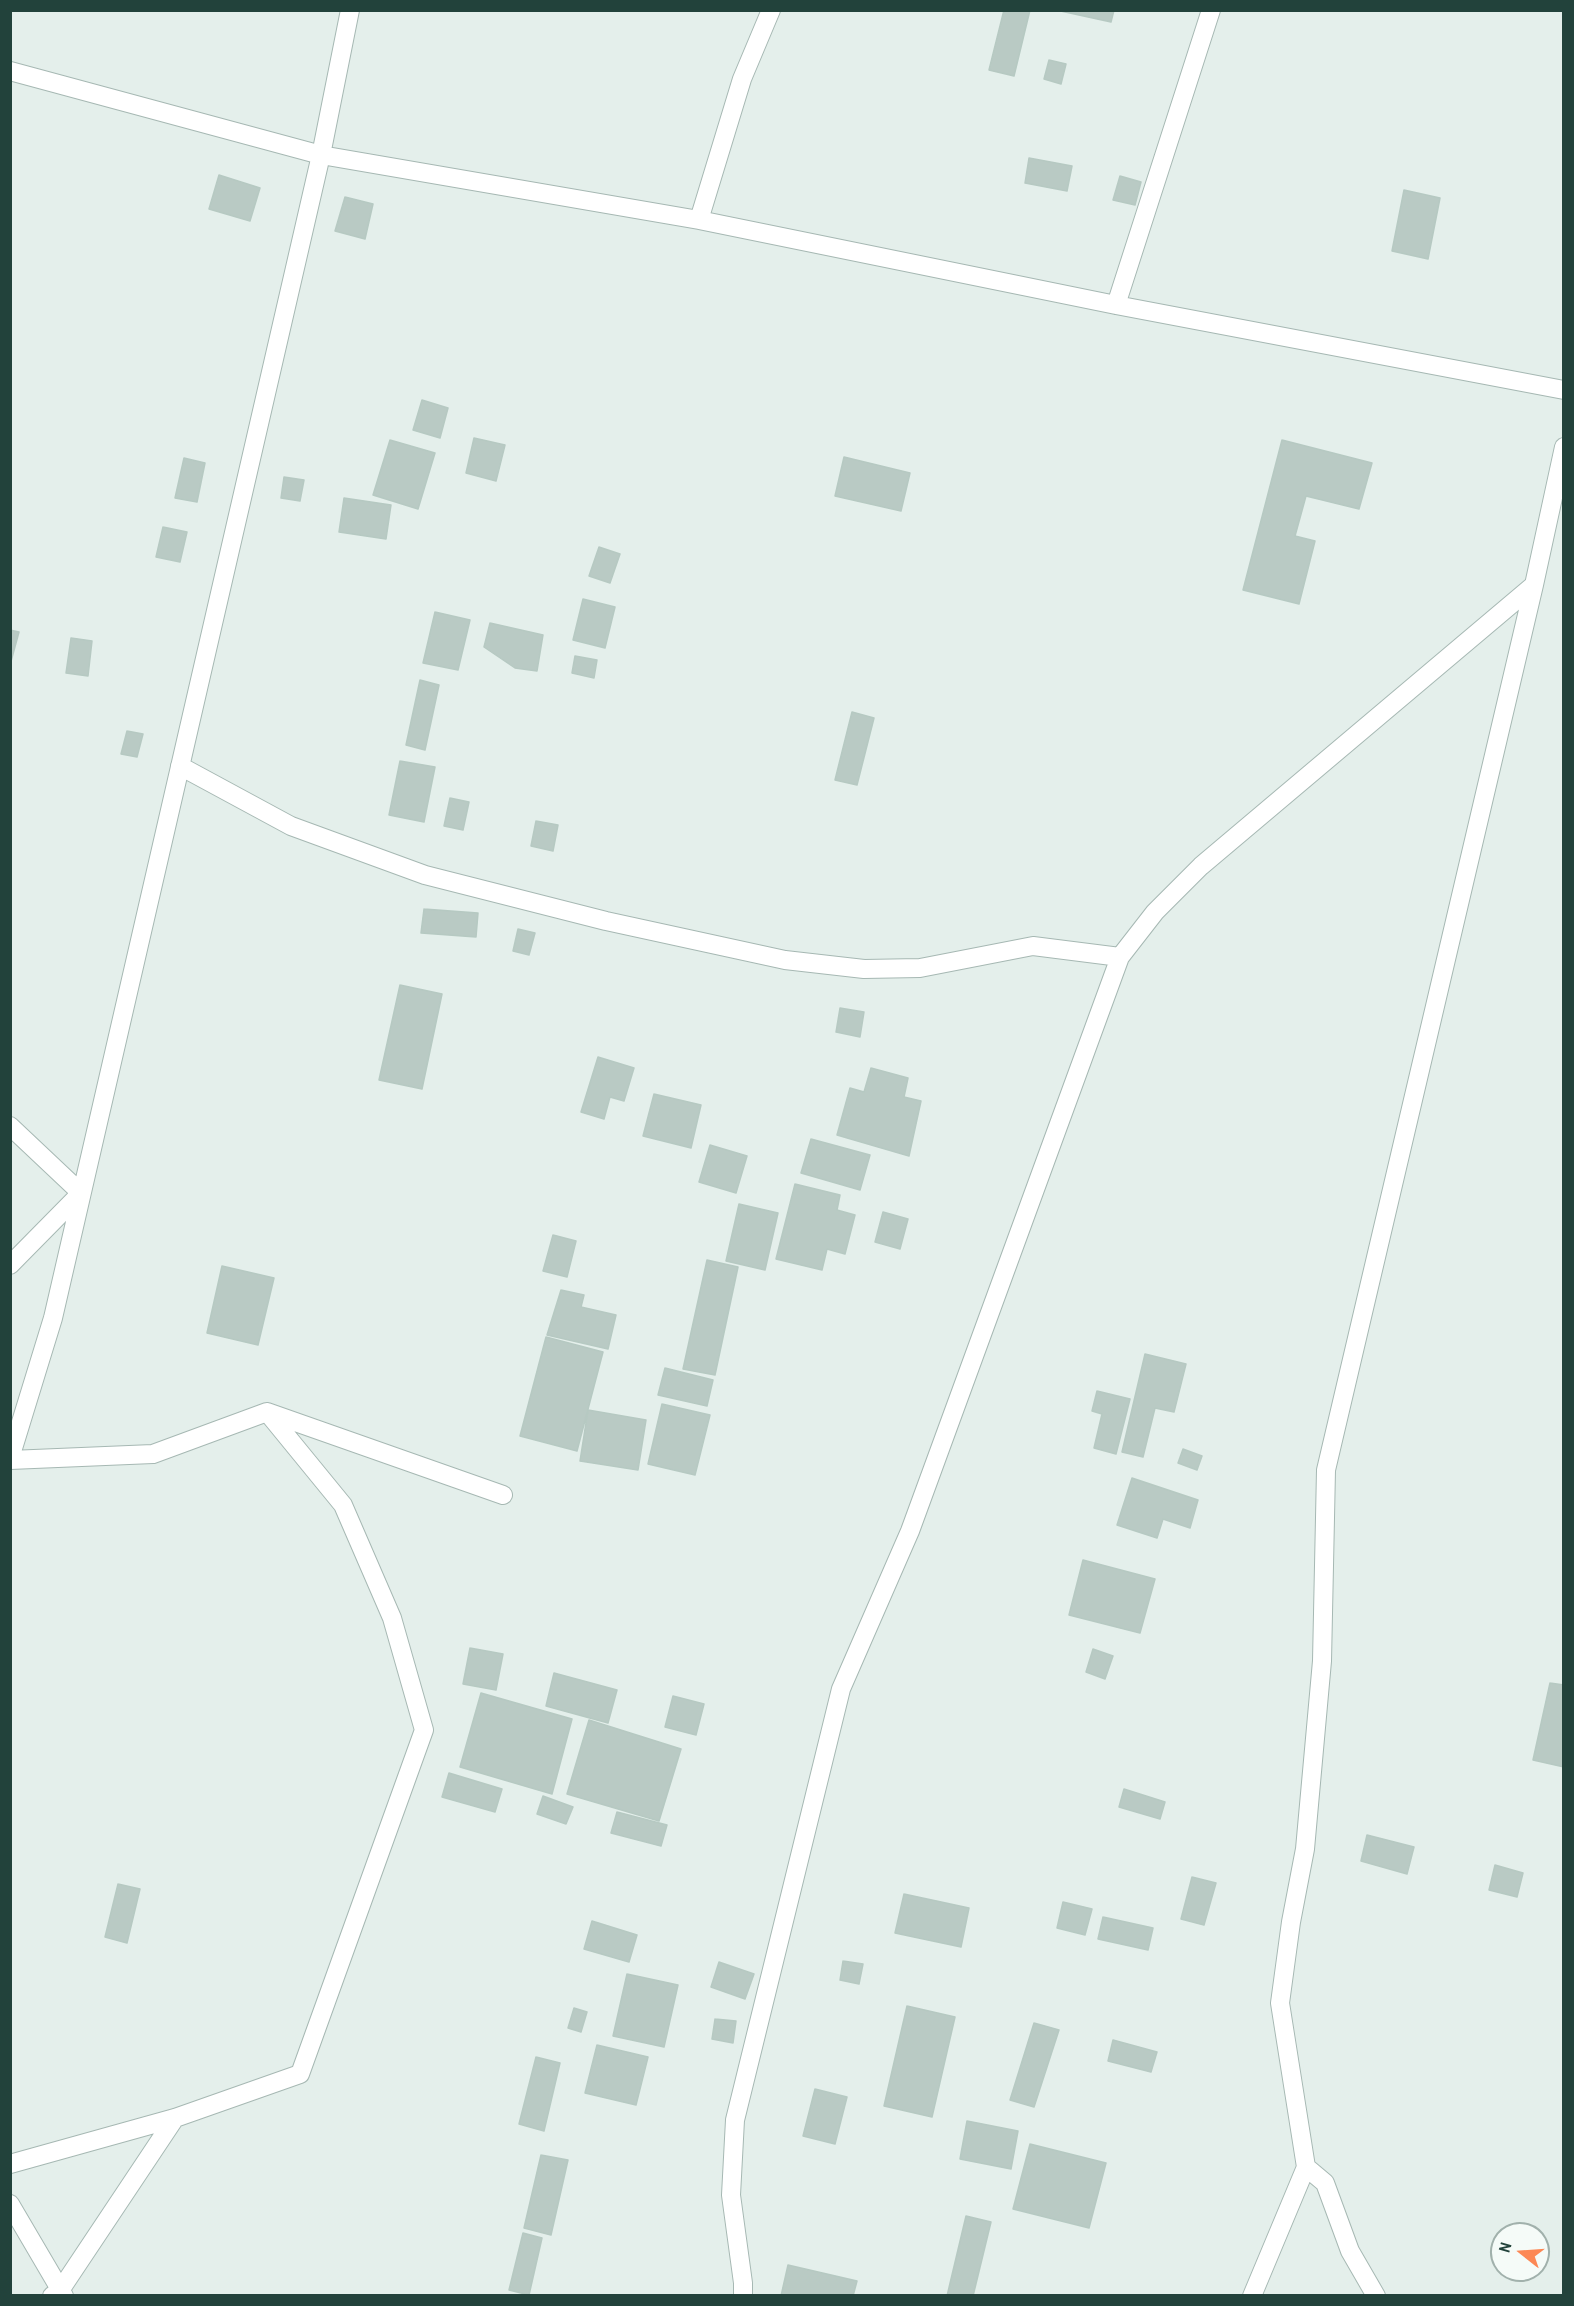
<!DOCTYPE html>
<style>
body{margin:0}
#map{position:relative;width:1574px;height:2306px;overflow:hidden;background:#e4efeb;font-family:"Archivo Narrow",sans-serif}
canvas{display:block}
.frame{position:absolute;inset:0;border:12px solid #22423b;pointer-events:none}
.north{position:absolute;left:1490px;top:2222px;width:60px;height:60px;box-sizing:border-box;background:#f5fbf8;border:2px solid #a1b1ac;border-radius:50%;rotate:287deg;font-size:16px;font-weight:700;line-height:24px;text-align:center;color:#22423b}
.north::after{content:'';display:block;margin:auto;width:21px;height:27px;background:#fc8855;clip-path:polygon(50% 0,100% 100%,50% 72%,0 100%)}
</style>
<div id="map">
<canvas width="1574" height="2306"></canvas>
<div class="frame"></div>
<div class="north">N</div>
</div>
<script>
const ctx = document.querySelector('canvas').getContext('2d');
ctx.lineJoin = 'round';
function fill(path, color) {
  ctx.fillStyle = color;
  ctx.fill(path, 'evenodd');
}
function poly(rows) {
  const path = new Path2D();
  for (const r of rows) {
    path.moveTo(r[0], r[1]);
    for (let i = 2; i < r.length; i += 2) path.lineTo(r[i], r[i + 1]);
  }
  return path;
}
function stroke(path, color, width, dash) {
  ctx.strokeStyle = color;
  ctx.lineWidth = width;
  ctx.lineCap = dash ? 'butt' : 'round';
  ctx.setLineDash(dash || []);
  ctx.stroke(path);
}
const building = poly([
 [1004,10,1030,10,1014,76,989,70,1004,10],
 [1056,10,1114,10,1111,22,1056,10],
 [1049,60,1066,64,1061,84,1044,79,1049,60],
 [1029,158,1072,166,1067,191,1025,183,1029,158],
 [219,175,260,188,250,221,209,209,219,175],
 [1120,176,1141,182,1135,205,1113,200,1120,176],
 [1404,190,1440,198,1428,259,1392,251,1404,190],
 [345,197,373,204,365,239,335,231,345,197],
 [422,400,448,408,440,438,413,430,422,400],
 [474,438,505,445,496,481,466,473,474,438],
 [390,440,435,453,418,509,373,495,390,440],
 [1282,440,1372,463,1359,509,1306,496,1295,536,1315,541,1299,604,1243,590,1282,440],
 [844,457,910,473,901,511,835,496,844,457],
 [184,458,205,463,197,502,175,498,184,458],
 [284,477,304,480,300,501,281,498,284,477],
 [344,498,391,505,386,539,339,532,344,498],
 [163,527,187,532,180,562,156,557,163,527],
 [599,547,620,554,610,583,589,576,599,547],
 [583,599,615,607,605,648,573,640,583,599],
 [435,612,470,620,458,670,423,663,435,612],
 [490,623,543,635,537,671,515,668,484,647,490,623],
 [10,630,19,632,10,665,10,630],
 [71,638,92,641,88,676,66,673,71,638],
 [575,656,597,660,594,678,572,673,575,656],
 [420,680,439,685,425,750,406,745,420,680],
 [852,712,874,718,857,785,835,780,852,712],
 [127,731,143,734,137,757,121,754,127,731],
 [400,761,435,767,424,822,389,815,400,761],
 [450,798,469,802,463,830,444,826,450,798],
 [536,821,558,825,553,851,531,846,536,821],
 [424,909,478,913,476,937,421,933,424,909],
 [518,929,535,933,529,955,513,951,518,929],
 [400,985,442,994,422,1089,379,1080,400,985],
 [840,1008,864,1012,860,1037,836,1032,840,1008],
 [598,1057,634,1068,624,1101,610,1097,604,1119,581,1112,598,1057],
 [871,1068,908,1078,904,1097,921,1101,909,1156,837,1135,850,1088,864,1092,871,1068],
 [654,1094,701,1105,691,1148,643,1136,654,1094],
 [811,1139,870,1155,860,1190,801,1173,811,1139],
 [710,1145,747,1156,736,1193,699,1182,710,1145],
 [795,1184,840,1195,837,1210,855,1215,845,1254,827,1249,822,1270,776,1259,795,1184],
 [739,1204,778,1213,765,1270,726,1261,739,1204],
 [883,1212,908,1219,900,1249,875,1242,883,1212],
 [553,1235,576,1241,567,1277,543,1271,553,1235],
 [707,1260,738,1267,715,1375,683,1369,707,1260],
 [222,1266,274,1278,258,1345,207,1333,222,1266],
 [561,1290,584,1295,581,1307,616,1315,608,1349,547,1335,561,1290],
 [546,1337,603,1352,577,1451,520,1436,546,1337],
 [1145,1354,1186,1364,1174,1412,1155,1408,1143,1457,1122,1452,1145,1354],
 [665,1368,713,1380,707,1406,658,1395,665,1368],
 [1097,1391,1130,1399,1116,1454,1094,1448,1102,1414,1092,1411,1097,1391],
 [662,1404,710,1415,695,1475,648,1464,662,1404],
 [588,1410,646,1420,638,1470,580,1461,588,1410],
 [1183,1449,1202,1456,1197,1470,1178,1463,1183,1449],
 [1132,1478,1198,1500,1190,1528,1163,1519,1157,1538,1117,1525,1132,1478],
 [1083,1560,1155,1579,1140,1633,1069,1615,1083,1560],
 [470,1648,503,1654,496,1690,463,1684,470,1648],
 [1093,1649,1113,1656,1105,1679,1086,1672,1093,1649],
 [554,1673,617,1690,608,1723,546,1706,554,1673],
 [1550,1683,1564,1685,1564,1767,1533,1760,1550,1683],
 [481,1693,572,1719,552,1794,460,1767,481,1693],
 [673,1696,704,1704,696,1735,665,1727,673,1696],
 [589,1720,681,1749,659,1821,567,1794,589,1720],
 [449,1773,502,1789,495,1812,442,1797,449,1773],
 [1124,1789,1165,1802,1160,1819,1119,1807,1124,1789],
 [543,1796,573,1807,566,1824,537,1814,543,1796],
 [617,1812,667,1825,661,1846,611,1833,617,1812],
 [1367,1835,1414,1847,1407,1874,1361,1861,1367,1835],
 [1495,1865,1523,1873,1517,1897,1489,1890,1495,1865],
 [1192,1877,1216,1883,1204,1925,1181,1919,1192,1877],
 [118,1884,140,1889,127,1943,105,1937,118,1884],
 [904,1894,969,1908,961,1947,895,1933,904,1894],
 [1063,1902,1092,1909,1085,1935,1057,1928,1063,1902],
 [1103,1917,1153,1928,1148,1950,1098,1939,1103,1917],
 [592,1921,637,1935,629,1962,584,1949,592,1921],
 [843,1961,863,1964,859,1984,840,1980,843,1961],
 [719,1962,754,1974,745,1999,711,1987,719,1962],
 [627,1974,678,1985,664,2047,613,2036,627,1974],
 [907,2006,955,2017,932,2117,884,2106,907,2006],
 [574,2008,587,2012,581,2032,568,2028,574,2008],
 [715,2019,736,2021,733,2043,712,2039,715,2019],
 [1034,2023,1059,2030,1034,2107,1010,2100,1034,2023],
 [1113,2040,1157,2052,1151,2072,1108,2061,1113,2040],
 [597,2045,648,2057,636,2105,585,2093,597,2045],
 [536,2057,560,2063,544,2131,519,2124,536,2057],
 [815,2089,847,2097,835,2144,803,2136,815,2089],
 [967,2121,1018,2131,1011,2169,960,2159,967,2121],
 [1030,2144,1106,2163,1089,2228,1013,2209,1030,2144],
 [541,2155,568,2160,551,2235,524,2228,541,2155],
 [966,2216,991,2222,973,2296,947,2296,966,2216],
 [523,2233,542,2238,529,2295,509,2290,523,2233],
 [788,2265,857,2281,853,2296,781,2296,788,2265]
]);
fill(building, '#b9cac4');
stroke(building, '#b6c9c2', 1.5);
const street = poly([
 [10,71,321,155,699,220,1116,305,1564,390],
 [699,220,742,79,771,10],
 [1116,305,1211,10],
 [180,766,291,826,425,875,606,921,785,960,864,969,920,968,1033,946,1120,957],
 [10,1126,81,1193,10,1265],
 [10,1458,53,1318,321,155,350,10],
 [10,1460,153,1454,267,1412,503,1495],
 [10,2164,175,2118,300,2074,424,1730,392,1618,343,1505,267,1412],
 [1306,2167,1325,2183,1350,2251,1376,2296],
 [10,2204,64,2296],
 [52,2296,61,2289,175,2118],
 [743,2296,743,2283,731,2195,735,2120,841,1689,910,1531,1120,957,1155,912,1201,866,1534,585],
 [1252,2296,1306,2167,1280,2003,1291,1922,1305,1849,1322,1661,1326,1470,1534,585,1564,447]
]);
stroke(street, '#a6b8b3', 20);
stroke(street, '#fff', 18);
</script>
